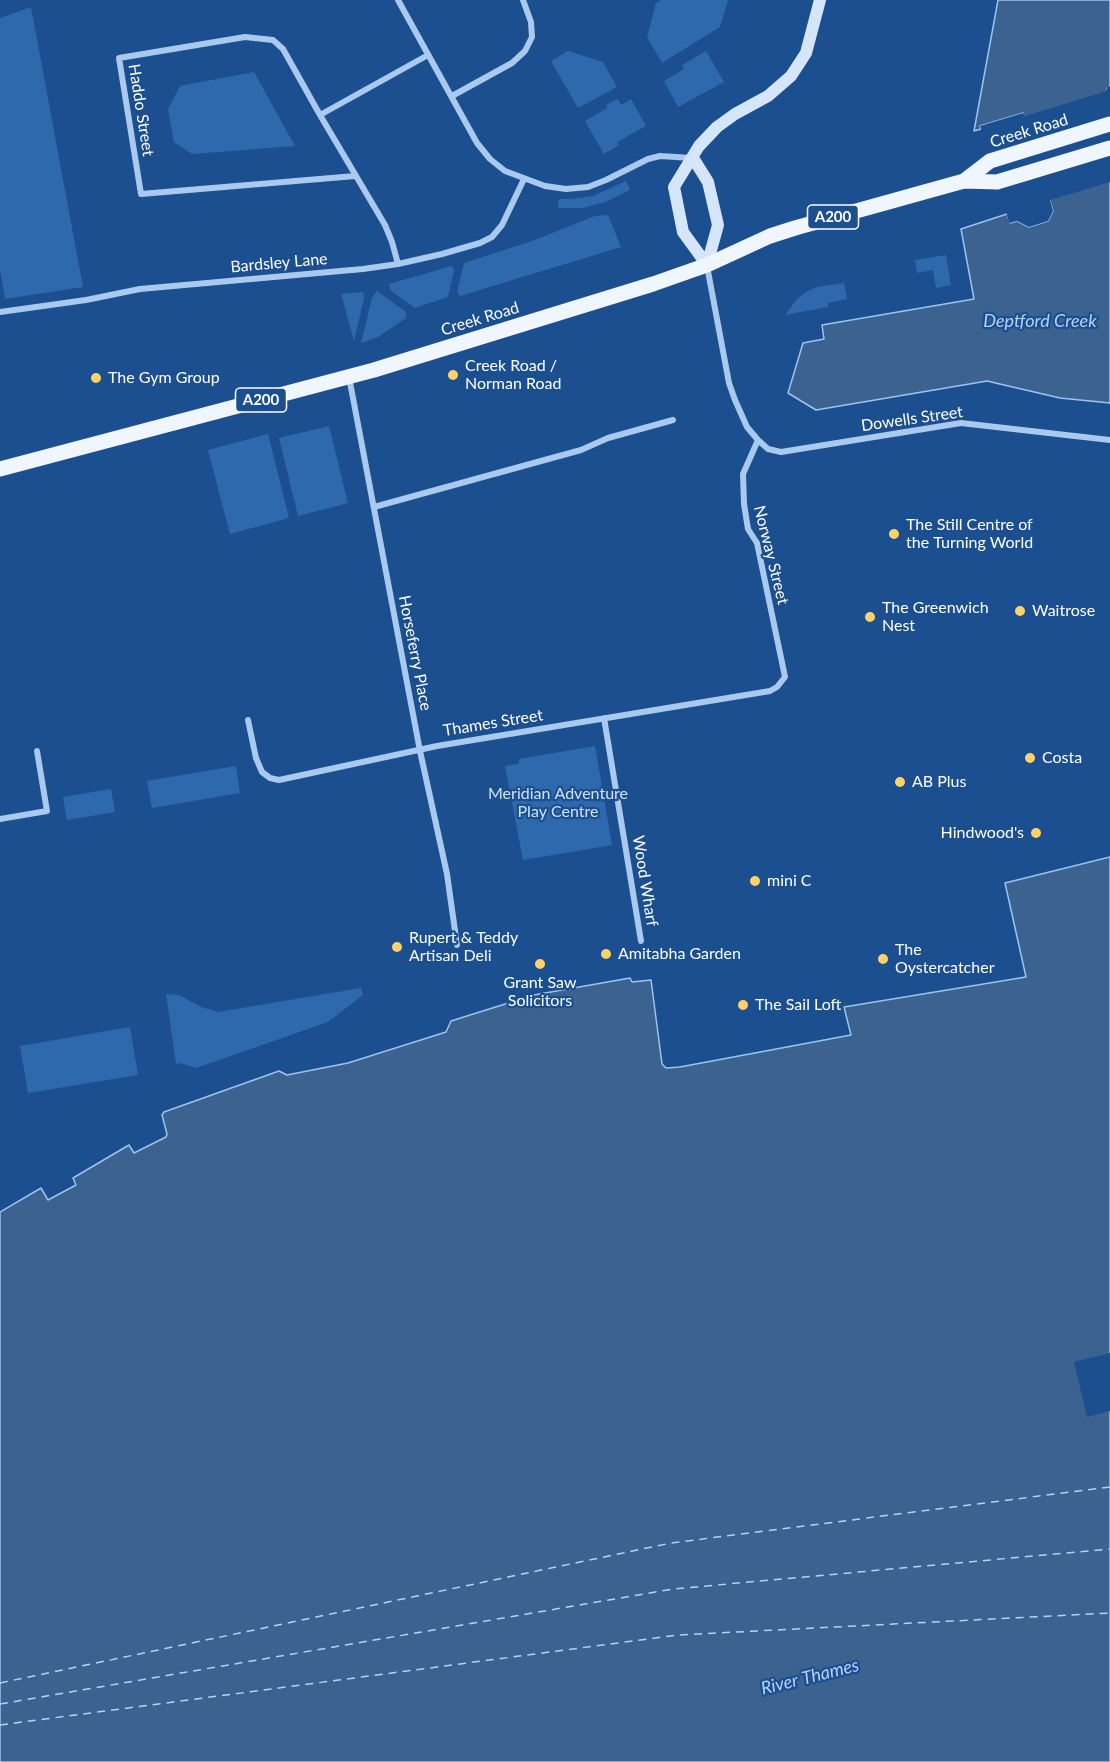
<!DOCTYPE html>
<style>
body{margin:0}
canvas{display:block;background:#1b4f8f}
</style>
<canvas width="1110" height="1762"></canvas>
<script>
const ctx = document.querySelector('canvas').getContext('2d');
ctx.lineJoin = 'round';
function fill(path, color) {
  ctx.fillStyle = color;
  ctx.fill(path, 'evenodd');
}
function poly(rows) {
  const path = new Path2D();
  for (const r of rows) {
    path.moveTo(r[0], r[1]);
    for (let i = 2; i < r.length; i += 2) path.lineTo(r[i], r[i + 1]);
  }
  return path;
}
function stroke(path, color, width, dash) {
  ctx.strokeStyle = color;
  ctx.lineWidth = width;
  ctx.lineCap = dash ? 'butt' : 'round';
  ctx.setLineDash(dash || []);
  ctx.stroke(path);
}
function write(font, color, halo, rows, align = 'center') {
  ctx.font = font + ' Lato,sans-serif';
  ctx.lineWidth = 4.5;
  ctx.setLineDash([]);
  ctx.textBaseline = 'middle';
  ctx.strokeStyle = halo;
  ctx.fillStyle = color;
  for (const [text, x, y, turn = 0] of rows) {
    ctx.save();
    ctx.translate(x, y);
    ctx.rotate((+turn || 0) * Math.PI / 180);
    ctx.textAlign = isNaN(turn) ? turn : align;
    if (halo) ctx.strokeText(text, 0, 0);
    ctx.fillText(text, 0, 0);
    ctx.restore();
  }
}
fill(poly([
 [661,0,728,0,720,27,662,63,647,37,656,3],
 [31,7,83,287,5,299,0,269,0,18],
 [568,51,603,62,617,87,578,108,551,61],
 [706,51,724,82,678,107,664,81,684,69,682,65],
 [254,72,295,146,192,154,174,142,168,109,180,86],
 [618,99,621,105,631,99,646,126,617,142,619,145,604,154,585,121,607,108,606,105],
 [626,181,630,190,606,202,582,208,558,208,559,199,570,199,593,196],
 [608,215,621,247,460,296,457,292,464,263,535,240,595,216],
 [946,255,951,285,936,288,933,270,917,273,915,260],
 [452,266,454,271,448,297,415,308,390,290,389,284],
 [844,283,847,299,828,303,828,307,785,315,797,299,806,292,817,287],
 [377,291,406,312,406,318,378,337,361,343,372,298],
 [363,292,364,298,354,341,341,294],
 [329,426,348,503,298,516,279,438],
 [268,434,289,518,230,534,208,450],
 [595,746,612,845,523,860,505,766,519,764,519,759],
 [236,766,240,793,152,808,147,781],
 [111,789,115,812,67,820,63,797],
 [361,988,363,995,328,1022,196,1068,180,1063,176,1064,166,994,179,995,201,1007,218,1012],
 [130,1027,138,1075,28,1093,20,1046]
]), '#2e69ad');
const water = poly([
 [998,0,1110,0,1110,86,1107,88,1110,98,1110,403,1060,398,987,381,816,410,788,393,803,343,824,339,822,325,974,299,961,229,1007,214,1010,223,1017,221,1029,227,1048,221,1053,211,1023,113,980,126,981,129,974,131,998,0],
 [1110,857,1110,1762,0,1762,0,1212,41,1188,48,1200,76,1185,73,1178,129,1145,134,1153,166,1137,167,1134,162,1115,164,1112,279,1071,287,1075,348,1063,446,1032,451,1021,534,995,630,978,632,982,651,980,662,1064,666,1068,680,1067,851,1035,844,1007,1026,977,1005,883,1110,857]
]);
fill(water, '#3c6290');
stroke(water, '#9cc4f0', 1.5);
fill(poly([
 [1110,86,1110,182,1050,200,1053,211,1048,221,1029,227,1017,221,1009,223,1006,211,1009,213,1011,219,1018,218,1030,224,1045,219,1050,211,1047,201,1021,116,983,128,982,132,980,126,1023,113,1025,116,1107,91,1107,87],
 [1110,1353,1110,1411,1087,1417,1074,1362]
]), '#1b4f8f');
stroke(poly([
 [0,1683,671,1543,1110,1487],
 [0,1704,673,1589,1110,1549],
 [0,1725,678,1635,1110,1613]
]), '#b5d3f5', 1.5, [8, 6]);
stroke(poly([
 [398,0,477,143,490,159,505,171,545,186,566,189,588,187,606,180,648,159,660,156,692,158],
 [452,96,512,63,525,51,532,37,531,22,523,0],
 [320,115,283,49,273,40,245,37,119,58,141,194,355,176],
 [398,264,392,242,385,225,320,115,428,55],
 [707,266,729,383,735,400,747,427,758,440,768,449,781,452,961,423,1110,440],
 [0,312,86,300,140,289,363,269,398,264,442,254,480,243,492,237,502,225,524,179],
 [349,377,420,751,447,874,457,945],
 [374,507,581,450,608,438,673,420],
 [604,718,641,941],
 [248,720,256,758,262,772,270,778,279,780,437,746,770,691,777,687,785,677,784,672,757,543,748,529,744,504,743,474,758,440],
 [0,819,47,811,37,751]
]), '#a9c9ee', 6);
stroke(poly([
 [693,158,708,182,718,225,707,265],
 [707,265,683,232,674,187,699,146,717,127,735,114,768,96,791,76,806,53,820,0]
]), '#d6e6fa', 12);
stroke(poly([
 [964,181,990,161,1110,124],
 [0,469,374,370,653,284,707,265,770,236,795,228,964,181,997,182,1110,148]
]), '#f0f6ff', 15);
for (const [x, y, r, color] of [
 [453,375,6,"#ffd166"],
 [96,378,6,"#ffd166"],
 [894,534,6,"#ffd166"],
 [1020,611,6,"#ffd166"],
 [870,617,6,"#ffd166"],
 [1030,758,6,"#ffd166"],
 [900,782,6,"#ffd166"],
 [1036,833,6,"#ffd166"],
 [755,881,6,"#ffd166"],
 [397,947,6,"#ffd166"],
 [606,954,6,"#ffd166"],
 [883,959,6,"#ffd166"],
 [540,964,6,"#ffd166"],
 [743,1005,6,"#ffd166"]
]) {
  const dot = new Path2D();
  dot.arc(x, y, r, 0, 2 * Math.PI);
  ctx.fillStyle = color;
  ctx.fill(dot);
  stroke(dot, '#1b4f8f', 2);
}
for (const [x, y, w] of [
 [833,217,51],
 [261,400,51]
]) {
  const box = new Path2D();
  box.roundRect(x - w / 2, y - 12, w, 24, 4.5);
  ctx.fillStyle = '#1b4f8f';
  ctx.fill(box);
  stroke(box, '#fff', 1.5);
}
write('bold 15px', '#fff', null, [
 ["A200",833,217],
 ["A200",261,400]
]);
write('16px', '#fff', '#1b4f8f', [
 ["Haddo Street",141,110,81],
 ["Creek Road",1029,131,-17],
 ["Bardsley Lane",279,263,-5],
 ["Creek Road",480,319,-17],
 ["Dowells Street",912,419,-8],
 ["Norway Street",771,555,76],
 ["Horseferry Place",415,653,79],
 ["Thames Street",493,723,-9],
 ["Wood Wharf",645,881,81]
]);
write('16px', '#fff', '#1b4f8f', [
 ["Creek Road /",465,366],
 ["Norman Road",465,384],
 ["The Gym Group",108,378],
 ["The Still Centre of",906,525],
 ["the Turning World",906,543],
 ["The Greenwich",882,608],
 ["Nest",882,626],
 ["Waitrose",1032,611],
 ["Costa",1042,758],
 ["AB Plus",912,782],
 ["Hindwood's",1024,833,"right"],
 ["mini C",767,881],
 ["Rupert & Teddy",409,938],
 ["Artisan Deli",409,956],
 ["The",895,950],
 ["Oystercatcher",895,968],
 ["Amitabha Garden",618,954],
 ["Grant Saw",540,983,"center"],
 ["Solicitors",540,1001,"center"],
 ["The Sail Loft",755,1005]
], 'left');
write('16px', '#cfe3fa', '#1b4f8f', [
 ["Meridian Adventure",558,794],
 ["Play Centre",558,812]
]);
write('italic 18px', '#b5d3f5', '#1b4f8f', [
 ["Deptford Creek",1040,321],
 ["River Thames",810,1677,-14]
]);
</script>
